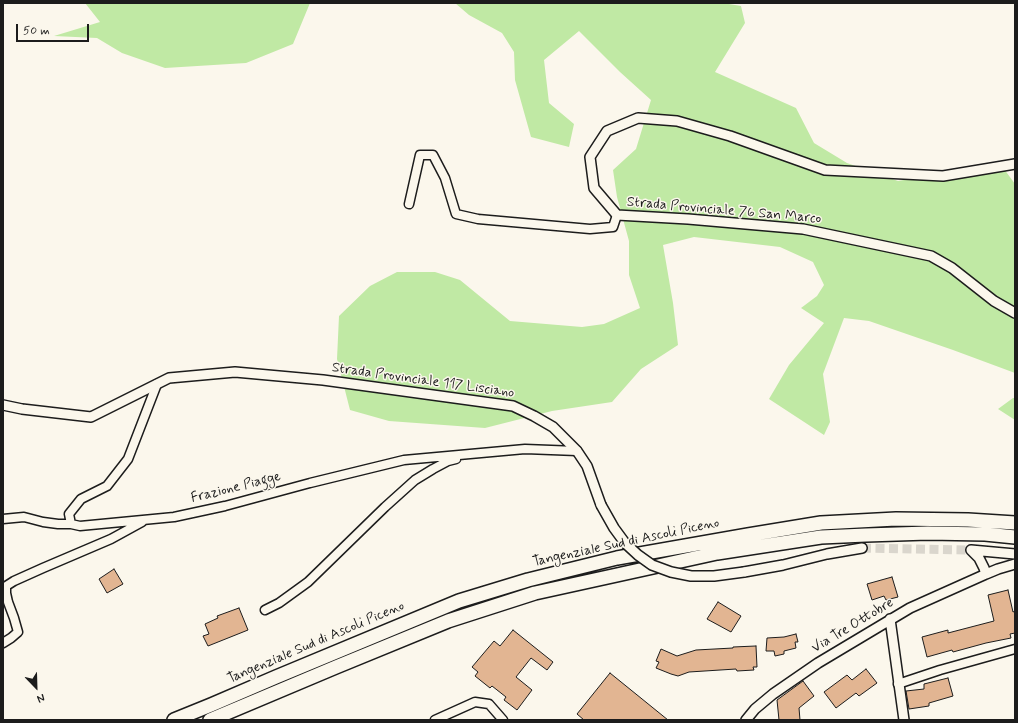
<!DOCTYPE html>
<style>
body{margin:0}
#map{position:relative;width:1018px;height:723px;overflow:hidden;background:#fbf7ec;font-family:Mynerve,sans-serif}
canvas{display:block}
.frame{position:absolute;inset:0;border:4px solid #1c1c1c;pointer-events:none}
.north{position:absolute;left:16px;top:667px;width:40px;height:40px;-webkit-text-stroke:3px #fbf7ec;paint-order:stroke;rotate:157deg;font-size:11px;font-weight:700;line-height:16px;text-align:center;color:#1c1c1c}
.north::after{content:'';display:block;margin:auto;width:14px;height:18px;background:#1c1c1c;clip-path:polygon(50% 0,100% 100%,50% 72%,0 100%)}
.scale{position:absolute;left:16px;top:24px;width:73px;height:18px;box-sizing:border-box;border:2px solid #1c1c1c;border-top:0;padding-left:5px;font-size:12px;line-height:14px;white-space:nowrap;color:#1c1c1c;-webkit-text-stroke:3px #fbf7ec;paint-order:stroke}
</style>
<div id="map">
<canvas width="1018" height="723"></canvas>
<div class="frame"></div>
<div class="north">N</div>
<div class="scale">50 m</div>
</div>
<script>
const ctx = document.querySelector('canvas').getContext('2d');
ctx.lineJoin = 'round';
function fill(path, color) {
  ctx.fillStyle = color;
  ctx.fill(path, 'evenodd');
}
function poly(rows) {
  const path = new Path2D();
  for (const r of rows) {
    path.moveTo(r[0], r[1]);
    for (let i = 2; i < r.length; i += 2) path.lineTo(r[i], r[i + 1]);
  }
  return path;
}
function stroke(path, color, width, dash) {
  ctx.strokeStyle = color;
  ctx.lineWidth = width;
  ctx.lineCap = dash ? 'butt' : 'round';
  ctx.setLineDash(dash || []);
  ctx.stroke(path);
}
function write(font, color, halo, rows, align = 'center') {
  ctx.font = font + ' Mynerve,sans-serif';
  ctx.lineWidth = 3;
  ctx.setLineDash([]);
  ctx.textBaseline = 'middle';
  ctx.strokeStyle = halo;
  ctx.fillStyle = color;
  for (const [text, x, y, turn = 0] of rows) {
    ctx.save();
    ctx.translate(x, y);
    ctx.rotate((+turn || 0) * Math.PI / 180);
    ctx.textAlign = isNaN(turn) ? turn : align;
    if (halo) ctx.strokeText(text, 0, 0);
    ctx.fillText(text, 0, 0);
    ctx.restore();
  }
}
fill(poly([
 [85,3,310,3,293,44,246,63,165,68,122,53,97,38,54,36,100,22],
 [455,3,723,3,741,6,745,23,715,72,796,108,814,143,847,163,898,181,978,167,999,162,1015,184,1015,373,953,350,869,321,844,318,823,374,830,422,824,435,769,399,789,365,824,323,801,308,817,296,824,285,813,262,780,247,694,237,663,245,673,303,678,345,641,369,612,402,552,411,485,428,389,421,350,410,337,359,339,316,370,286,397,272,435,272,460,280,510,321,582,327,604,324,640,308,629,275,629,241,617,197,613,170,636,149,651,100,620,72,579,31,544,60,549,103,574,124,569,147,531,137,515,80,514,52,502,33,469,15],
 [1013,398,1015,398,1015,420,998,409]
]), '#c0e9a4');
const building = poly([
 [114,569,123,584,107,593,99,579,114,569],
 [892,577,898,597,886,600,884,596,872,600,867,584,892,577],
 [1008,590,1013,612,1015,611,1015,633,1010,634,1011,638,986,643,953,652,952,650,927,657,922,637,948,630,948,633,994,621,988,595,1008,590],
 [718,602,741,616,731,632,707,619,718,602],
 [239,608,248,630,208,646,203,636,209,634,205,624,218,618,217,616,239,608],
 [513,630,553,662,547,670,531,658,516,677,532,690,517,710,504,700,506,697,492,686,490,688,475,676,478,672,472,667,494,641,500,646,513,630],
 [796,634,798,642,795,642,796,648,784,651,784,654,775,656,774,651,766,651,767,638,784,637,796,634],
 [756,646,757,667,753,667,754,670,737,671,736,669,689,672,678,676,671,674,656,668,659,662,656,661,661,649,677,656,696,650,733,648,733,647,756,646],
 [866,669,877,683,859,696,856,693,836,708,824,692,847,675,852,680,866,669],
 [610,673,668,720,584,720,577,714,610,673],
 [948,678,953,696,929,703,929,706,909,709,906,691,924,689,924,684,948,678],
 [803,681,814,696,799,708,800,720,779,720,777,700,803,681]
]);
fill(building, '#e2b592');
stroke(building, '#1c1c1c', 1);
stroke(poly([
 [862,548,971,550]
]), '#dad6cd', 9, [9, 4.5]);
const minor = poly([
 [409,204,420,155,433,155,445,178,456,214,478,219,590,229,613,227,617,215],
 [157,384,128,459,107,486,81,499,69,514,71,524,80,526,174,517,225,506,310,483,404,460,525,449,577,451],
 [3,519,24,517,43,522,58,524,71,524],
 [3,588,14,581,43,568,111,539,142,522],
 [265,610,279,603,308,582,385,507,415,480,433,469,448,461,456,459],
 [3,643,11,638,18,632,14,618,8,602,6,593,6,587],
 [898,684,940,670,1015,649],
 [435,720,475,702,489,704,503,720]
]);
const tertiary = poly([
 [1015,164,943,176,825,170,730,136,677,121,638,118,607,131,590,157,594,188,617,215,688,219,803,229,931,256,952,268,994,301,1015,313],
 [3,405,22,409,91,417,169,378,235,372,323,380,513,406,534,416,553,427,577,451,587,466,601,505],
 [971,550,1015,554],
 [971,550,979,558,984,568,986,574],
 [744,572,783,565,827,554,862,548],
 [890,619,904,720],
 [746,720,755,709,773,694,818,663,910,608,986,574,998,569,1015,564]
]);
const trunk = poly([
 [174,720,211,705,276,677,459,601,528,580,617,558,748,535,821,523,896,519,968,520,1015,523],
 [210,720,336,667,448,621,535,593,717,553,821,537,866,535,928,533,985,534,1015,537]
]);
stroke(minor, '#1c1c1c', 11);
stroke(tertiary, '#1c1c1c', 12);
stroke(trunk, '#1c1c1c', 16);
stroke(minor, '#fbf7ec', 8);
stroke(tertiary, '#fbf7ec', 9);
stroke(trunk, '#fbf7ec', 13);
const tertiaryBridge = poly([
 [601,505,614,528,625,543,638,555,652,565,671,572,691,576,714,576,744,572]
]);
stroke(tertiaryBridge, '#1c1c1c', 12, []);
stroke(tertiaryBridge, '#fbf7ec', 9);
write('14px', '#1c1c1c', '#fbf7ec', [
 ["Strada Provinciale 76 San Marco",724,211,5],
 ["Strada Provinciale 117 Lisciano",423,381,8],
 ["Frazione Piagge",236,488,-14],
 ["Tangenziale Sud di Ascoli Piceno",626,543,-12],
 ["Via Tre Ottobre",853,626,-31],
 ["Tangenziale Sud di Ascoli Piceno",316,643,-23]
]);
</script>
